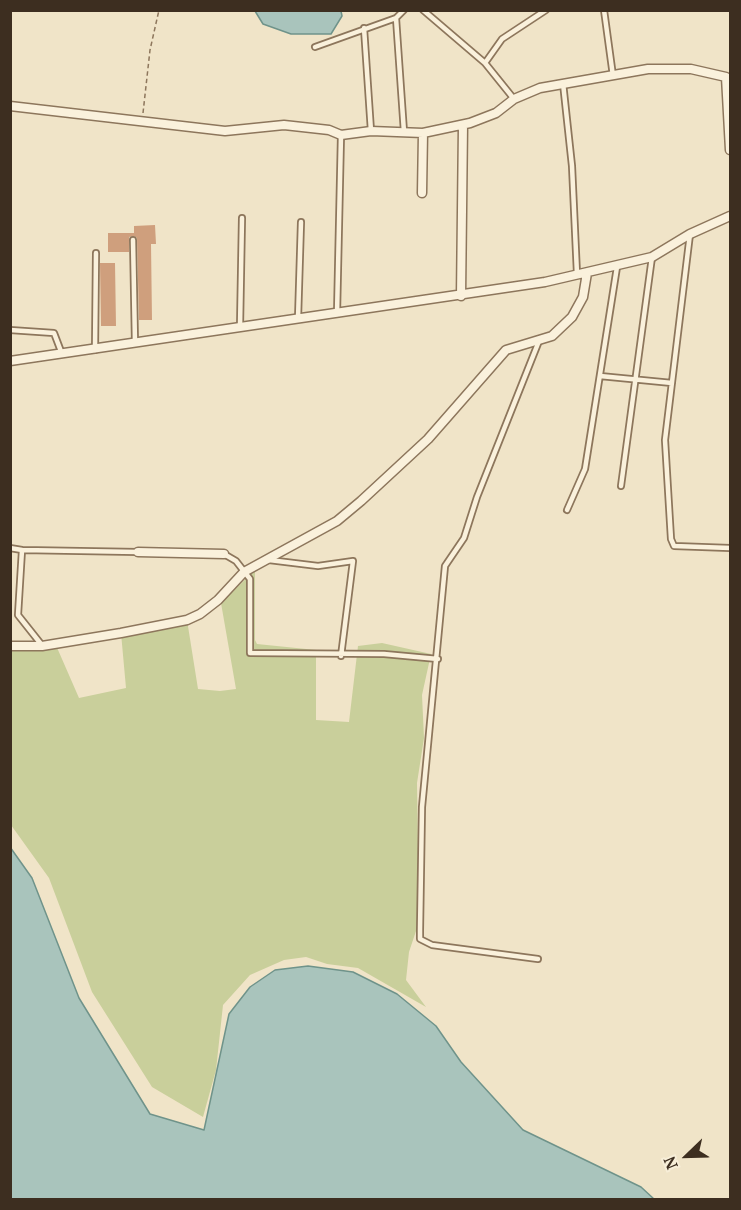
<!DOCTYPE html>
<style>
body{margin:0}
#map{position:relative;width:741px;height:1210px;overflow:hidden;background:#f0e4c8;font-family:"PT Serif",serif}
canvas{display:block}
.frame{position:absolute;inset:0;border:12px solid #3d2e20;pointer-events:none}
.north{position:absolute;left:657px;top:1126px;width:60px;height:60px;-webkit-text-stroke:4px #f7eed8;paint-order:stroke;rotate:247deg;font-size:16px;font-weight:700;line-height:24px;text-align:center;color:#3d2e20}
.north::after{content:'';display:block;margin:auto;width:21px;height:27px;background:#3d2e20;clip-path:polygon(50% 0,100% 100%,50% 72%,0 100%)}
</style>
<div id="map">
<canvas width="741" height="1210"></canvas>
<div class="frame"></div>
<div class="north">N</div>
</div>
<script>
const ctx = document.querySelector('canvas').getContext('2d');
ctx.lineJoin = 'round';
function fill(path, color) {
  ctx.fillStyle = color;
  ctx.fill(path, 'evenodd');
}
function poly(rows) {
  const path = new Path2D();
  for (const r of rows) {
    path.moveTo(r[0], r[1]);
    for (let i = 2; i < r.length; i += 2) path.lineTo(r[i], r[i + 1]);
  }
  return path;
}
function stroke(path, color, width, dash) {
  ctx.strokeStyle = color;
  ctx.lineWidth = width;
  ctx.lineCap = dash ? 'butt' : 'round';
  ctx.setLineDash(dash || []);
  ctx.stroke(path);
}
fill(poly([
 [255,570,255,640,257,644,316,650,316,720,349,722,358,646,382,643,431,654,422,695,424,738,417,783,419,922,409,952,406,980,426,1007,358,968,327,964,306,957,284,960,250,975,223,1005,216,1070,203,1117,152,1087,92,992,49,878,11,825,11,645,55,643,79,698,126,688,121,633,187,620,198,689,220,691,236,689,221,603]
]), '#c9cf9b');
const water = poly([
 [255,11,341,11,342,16,331,34,291,34,263,24,255,11],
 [10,847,32,878,79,998,150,1114,204,1130,229,1014,250,987,275,970,308,966,353,972,397,994,436,1026,461,1062,523,1130,641,1187,654,1199,11,1199,10,847]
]);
fill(water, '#a9c4bc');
stroke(water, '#6f938a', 1.5);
fill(poly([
 [155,225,156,244,151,244,152,320,139,320,137,238,134,236,129,237,129,252,108,252,108,233,134,233,134,226],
 [100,263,115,263,116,326,101,326]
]), '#cf9f7d');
const service = poly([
 [423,10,485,63,514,99],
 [604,10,613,76],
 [396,18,404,132],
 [364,28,371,131],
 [315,47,396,18,404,10],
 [485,63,502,39,546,10],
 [563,83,572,166,577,274],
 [690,234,665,440,671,539,674,546,730,548],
 [133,240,135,343],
 [337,314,341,135],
 [298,319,301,222],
 [240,327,242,218],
 [10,330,54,333,62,354],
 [95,350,96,253],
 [600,376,672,383],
 [621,486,652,257],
 [567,510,585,469,617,267],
 [10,548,22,550,18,615,41,644],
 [22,550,138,552],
 [224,554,236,561,250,579,250,653,384,654,438,659],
 [269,560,318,566,353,561,341,656],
 [538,959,432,945,420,939,420,930,422,807,445,566,464,538,477,497,539,341]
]);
const minor = poly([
 [10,106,225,131,284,125,329,130,341,135,371,131,423,133,470,123,496,113,514,99,540,88,648,69,691,69,726,77,730,150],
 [422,193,423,133],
 [461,296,463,125],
 [10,361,545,282,652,257,690,234,730,216],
 [138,552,224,554],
 [10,646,42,646,121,633,187,620,200,614,218,600,244,572,337,521,361,501,428,439,506,350,552,336,572,317,583,297,587,273]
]);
stroke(service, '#8d765c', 8);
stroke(minor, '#8d765c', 11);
stroke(poly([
 [143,113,150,50,159,10]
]), '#8d765c', 1.5, [4.5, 3]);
stroke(service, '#faf1dc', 4.5);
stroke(minor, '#faf1dc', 8);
</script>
